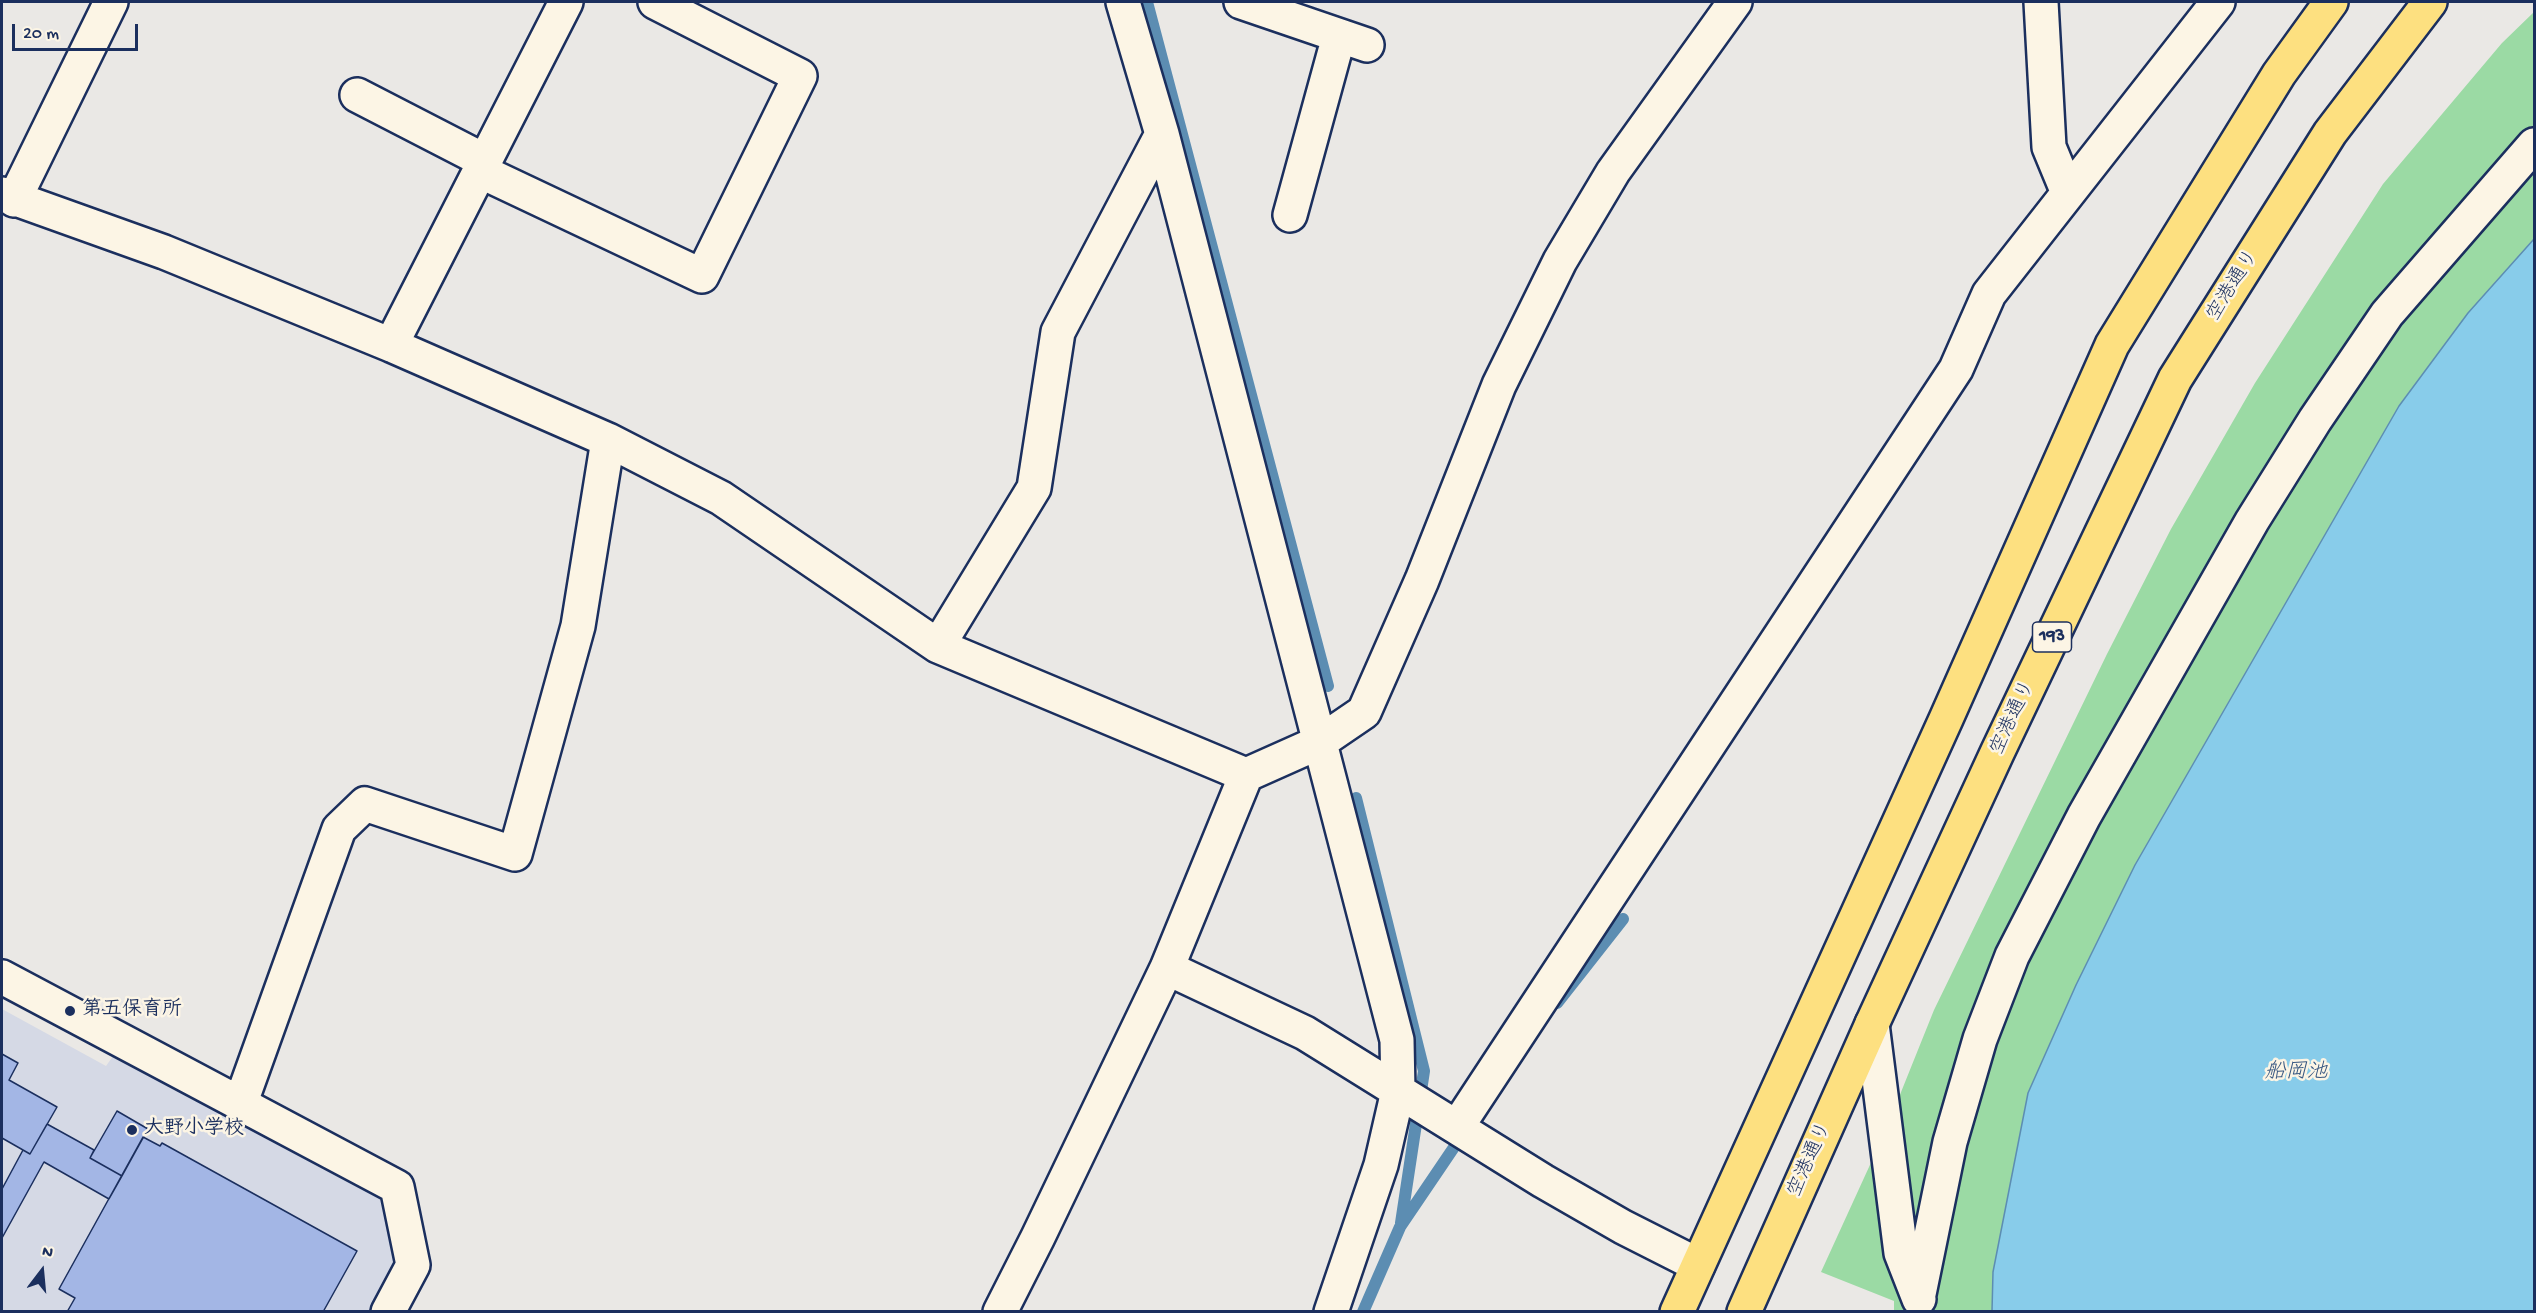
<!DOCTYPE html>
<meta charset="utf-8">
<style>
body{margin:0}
#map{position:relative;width:2536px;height:1313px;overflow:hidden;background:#eae8e5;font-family:"Gochi Hand",sans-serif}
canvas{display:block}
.frame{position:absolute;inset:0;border:3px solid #1b2f5e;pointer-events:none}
.north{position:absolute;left:12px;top:1241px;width:60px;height:60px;-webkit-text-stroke:4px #fcf5e5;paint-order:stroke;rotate:16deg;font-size:16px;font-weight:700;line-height:24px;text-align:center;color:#1b2f5e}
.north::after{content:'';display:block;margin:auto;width:21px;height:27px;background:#1b2f5e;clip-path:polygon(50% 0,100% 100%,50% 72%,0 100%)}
.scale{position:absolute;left:12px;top:24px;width:126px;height:27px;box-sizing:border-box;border:3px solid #1b2f5e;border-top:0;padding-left:8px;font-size:18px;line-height:21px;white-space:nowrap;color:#1b2f5e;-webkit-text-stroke:4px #fcf5e5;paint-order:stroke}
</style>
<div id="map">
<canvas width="2536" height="1313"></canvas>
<div class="frame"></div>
<div class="north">N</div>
<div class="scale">20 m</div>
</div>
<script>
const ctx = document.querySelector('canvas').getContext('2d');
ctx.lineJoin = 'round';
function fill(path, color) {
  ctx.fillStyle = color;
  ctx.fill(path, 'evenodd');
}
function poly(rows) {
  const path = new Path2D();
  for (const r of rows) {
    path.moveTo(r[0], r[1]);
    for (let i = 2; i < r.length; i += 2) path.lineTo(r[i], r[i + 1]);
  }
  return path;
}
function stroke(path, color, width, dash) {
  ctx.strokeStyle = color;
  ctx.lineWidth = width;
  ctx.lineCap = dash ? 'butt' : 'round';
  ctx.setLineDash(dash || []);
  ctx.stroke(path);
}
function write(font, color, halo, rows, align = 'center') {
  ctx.font = font + ' "Gochi Hand","Klee One",sans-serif';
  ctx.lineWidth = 5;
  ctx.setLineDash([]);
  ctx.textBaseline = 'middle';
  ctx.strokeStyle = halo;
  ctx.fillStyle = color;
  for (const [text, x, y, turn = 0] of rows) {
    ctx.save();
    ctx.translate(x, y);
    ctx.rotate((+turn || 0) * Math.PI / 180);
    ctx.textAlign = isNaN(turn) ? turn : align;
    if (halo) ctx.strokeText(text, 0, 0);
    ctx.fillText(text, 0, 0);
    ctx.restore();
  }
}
fill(poly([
 [2,1009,106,1066,116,1052,384,1194,397,1267,371,1311,2,1311]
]), '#d5d9e5');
fill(poly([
 [2534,12,2534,239,2468,313,2399,406,2135,865,2076,985,2028,1093,1993,1272,1992,1311,1894,1311,1894,1301,1821,1272,1885,1132,1934,1010,2107,654,2171,529,2255,383,2383,184,2502,43]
]), '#9bdaa4');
const water = poly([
 [2534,239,2534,1311,1992,1311,1993,1272,2028,1093,2076,985,2135,865,2399,406,2468,313,2534,239]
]);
fill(water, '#88ccea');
stroke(water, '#5c8db2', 1.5);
stroke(poly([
 [1147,2,1328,686],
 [1356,798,1424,1071,1401,1223],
 [1557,1003,1623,919],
 [1363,1312,1400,1227,1463,1134]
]), '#5c8db2', 12);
const building = poly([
 [2,1054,18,1063,9,1080,57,1107,30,1154,2,1138,2,1054],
 [117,1111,148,1129,122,1176,90,1158,117,1111],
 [47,1124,94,1150,90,1158,122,1176,109,1199,44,1162,2,1238,2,1189,23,1150,30,1154,47,1124],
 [143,1137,160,1146,162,1143,357,1251,323,1312,67,1312,75,1298,59,1289,143,1137]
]);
fill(building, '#a3b6e5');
stroke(building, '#1b2f5e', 1.5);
const minor = poly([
 [1123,2,1162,134,1397,1040,1398,1091,1381,1165,1331,1312],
 [1241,2,1367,45],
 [2041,2,2049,147,2068,193],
 [357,95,485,161],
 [480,171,702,276,800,76,655,2],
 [2,194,164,252,391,345,608,440,721,498,938,646,1246,775],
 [14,200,111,2],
 [1290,215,1339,36],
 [391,345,566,2],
 [938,646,1034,488,1058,332,1162,134],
 [1167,968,1305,1033,1543,1181,1623,1227,1698,1265],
 [2,977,397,1187,413,1265,388,1312],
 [1872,1024,1901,1253,1919,1299],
 [241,1102,339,829,365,804,515,854,578,626,608,440],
 [1457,1127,1956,369,1989,294,2218,2],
 [1919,1294,1950,1142,1980,1039,2012,956,2084,816,2252,521,2315,420,2387,314,2534,145],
 [1000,1312,1038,1237,1167,968,1246,775,1320,742,1364,712,1422,580,1499,385,1560,261,1613,172,1735,2]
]);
const trunk = poly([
 [1677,1312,1946,719,2112,345,2279,74,2331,2],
 [1744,1312,1872,1024,1997,753,2175,379,2330,133,2430,2]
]);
stroke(minor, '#1b2f5e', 38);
stroke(trunk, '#1b2f5e', 38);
stroke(minor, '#fcf5e5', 33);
stroke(trunk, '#fde080', 33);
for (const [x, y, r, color] of [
 [70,1011,6,"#1b2f5e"],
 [132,1130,6,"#1b2f5e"]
]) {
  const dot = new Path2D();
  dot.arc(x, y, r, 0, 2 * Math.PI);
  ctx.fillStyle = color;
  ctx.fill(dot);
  stroke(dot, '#fcf5e5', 2);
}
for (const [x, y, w] of [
 [2052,637,39]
]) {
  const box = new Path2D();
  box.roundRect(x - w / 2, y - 15, w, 30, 4.5);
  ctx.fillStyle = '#fcf5e5';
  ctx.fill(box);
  stroke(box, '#1b2f5e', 1.5);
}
write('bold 18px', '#1b2f5e', null, [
 ["193",2052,637]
]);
write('20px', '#1b2f5e', '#fcf5e5', [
 ["空港通り",2234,286,-58],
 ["空港通り",2014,718,-65],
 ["空港通り",1811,1160,-66]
]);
write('bold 20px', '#1b2f5e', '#fcf5e5', [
 ["第五保育所",82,1011],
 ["大野小学校",144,1130]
], 'left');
write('italic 21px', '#365681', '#fcf5e5', [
 ["船岡池",2296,1074]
]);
</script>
